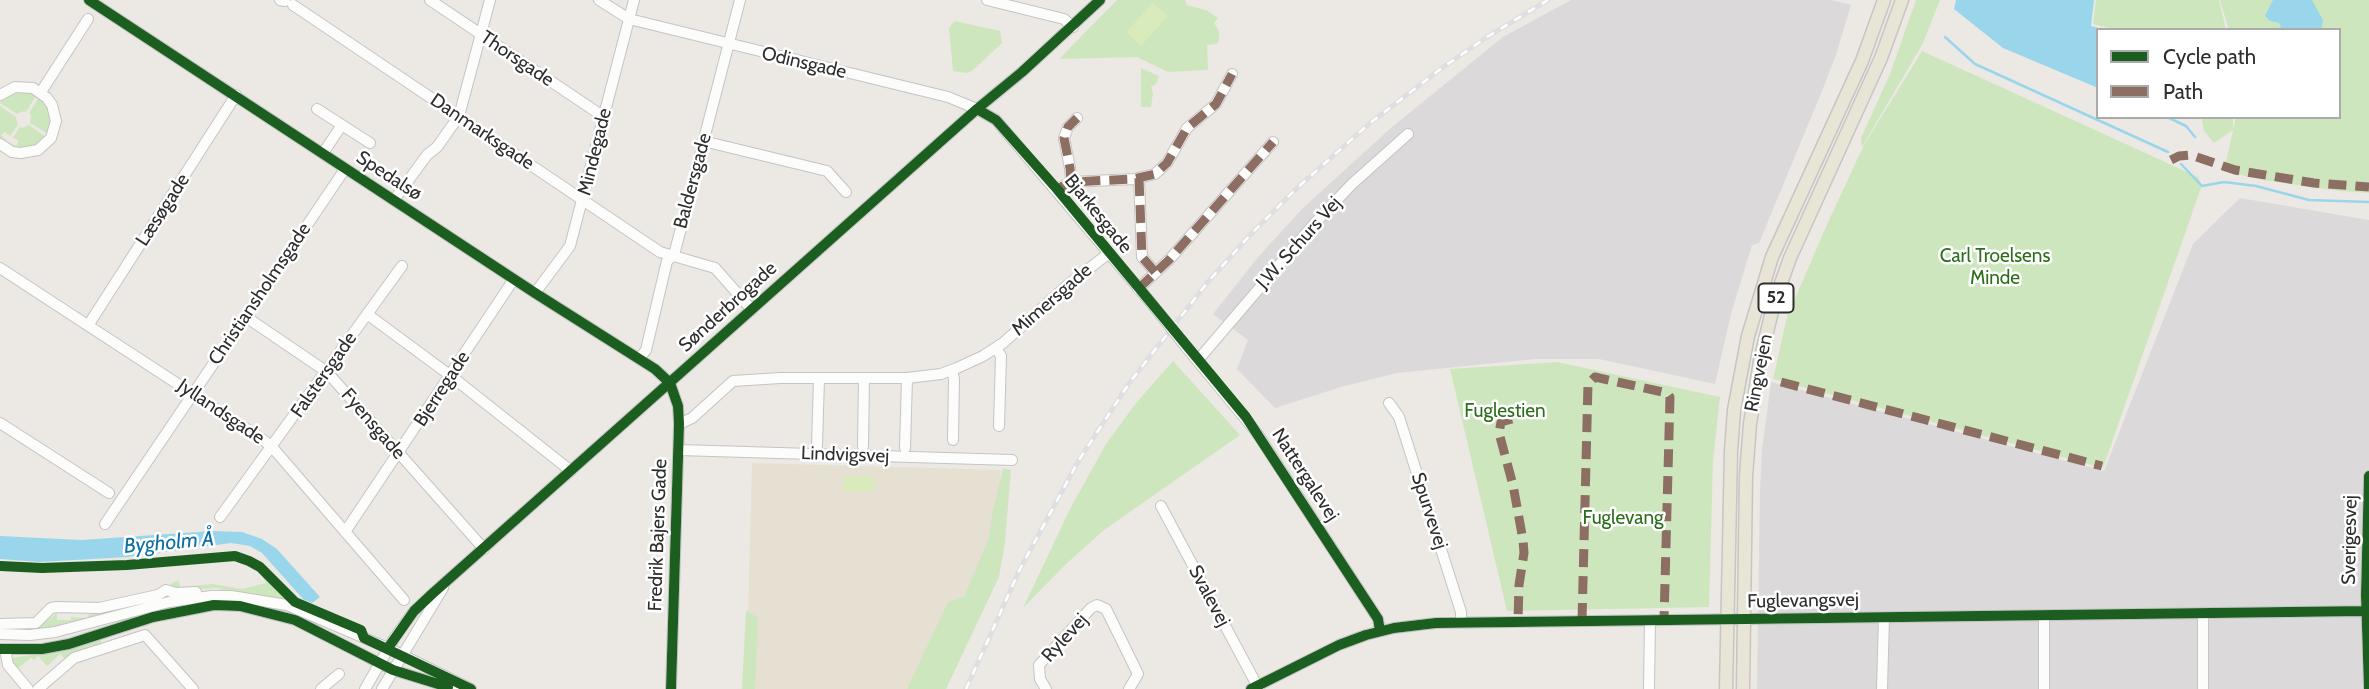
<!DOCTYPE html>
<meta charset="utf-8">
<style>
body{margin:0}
#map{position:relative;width:2369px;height:689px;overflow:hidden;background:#ece8e4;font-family:Cabin,sans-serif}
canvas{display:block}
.legend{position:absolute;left:2096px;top:28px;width:245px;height:91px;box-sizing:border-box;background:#fff;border:2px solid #ababab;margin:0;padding:9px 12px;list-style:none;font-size:21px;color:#2e2e2e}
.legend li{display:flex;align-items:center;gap:14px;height:35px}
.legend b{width:35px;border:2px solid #ababab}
</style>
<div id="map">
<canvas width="2369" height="689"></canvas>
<ul class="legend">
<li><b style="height:9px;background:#1b5e20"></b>Cycle path</li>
<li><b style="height:9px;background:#8d6e63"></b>Path</li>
</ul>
</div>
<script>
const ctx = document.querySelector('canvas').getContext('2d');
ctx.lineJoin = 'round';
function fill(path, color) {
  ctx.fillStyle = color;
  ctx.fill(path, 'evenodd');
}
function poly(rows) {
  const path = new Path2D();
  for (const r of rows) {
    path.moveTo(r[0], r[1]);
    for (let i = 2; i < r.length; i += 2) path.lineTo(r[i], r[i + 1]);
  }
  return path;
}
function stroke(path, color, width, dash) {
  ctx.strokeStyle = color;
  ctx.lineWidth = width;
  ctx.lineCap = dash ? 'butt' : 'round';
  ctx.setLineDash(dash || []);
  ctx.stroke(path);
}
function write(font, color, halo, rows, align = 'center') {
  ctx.font = font + ' Cabin,sans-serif';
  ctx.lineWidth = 5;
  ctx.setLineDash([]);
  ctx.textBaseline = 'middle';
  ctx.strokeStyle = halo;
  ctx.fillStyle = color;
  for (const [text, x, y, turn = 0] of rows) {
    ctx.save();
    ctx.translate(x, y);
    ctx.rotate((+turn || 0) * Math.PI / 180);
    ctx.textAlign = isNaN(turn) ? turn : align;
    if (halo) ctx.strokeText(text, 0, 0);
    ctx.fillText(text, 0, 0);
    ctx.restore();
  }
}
fill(poly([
 [1571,0,1831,0,1851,5,1836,55,1822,91,1759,243,1752,245,1731,314,1715,384,1599,359,1535,359,1397,373,1341,387,1275,408,1237,369,1248,340,1213,314,1259,256,1303,208,1392,127,1503,37],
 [2240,198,2369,220,2369,689,1757,689,1760,492,1762,450,1771,382,2104,471,2193,244]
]), '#dcd9db');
fill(poly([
 [752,463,1001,470,995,541,921,689,746,689]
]), '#e6e0d3');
fill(poly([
 [1117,0,1185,0,1187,5,1206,10,1218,18,1214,23,1219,31,1219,40,1217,44,1207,45,1208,70,1168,72,1137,57,1059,59],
 [1916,0,1940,0,1922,45,1862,147,1861,138,1890,74],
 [2096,0,2219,0,2226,30,2118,30,2093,24],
 [2220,0,2369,0,2369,193,2339,191,2263,180,2224,171,2236,117,2339,117,2339,30,2229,30],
 [955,21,1000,31,1002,43,972,71,966,73,953,71,949,28],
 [1922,51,2198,177,2202,185,2103,468,1773,379,1787,317,1829,220,1864,145],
 [1141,68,1159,76,1156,84,1151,87,1153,93,1151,107,1141,107],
 [23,90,37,94,26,112,24,111,17,114,0,103,2,98,10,93],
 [40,96,50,106,52,120,48,134,30,123,31,115,29,113],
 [0,106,16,117,18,125,10,136,5,132,1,135,7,141,6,143,0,138],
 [2201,117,2233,117,2233,130,2214,143,2204,131],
 [29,125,46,137,35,146,23,149,8,145,9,143,17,146,18,140,13,138,20,126,22,128],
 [1173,361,1240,435,1104,530,1066,564,1023,608,1071,507,1106,444,1136,403],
 [1557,362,1720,397,1713,461,1709,607,1507,611,1450,369],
 [1003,468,1011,470,1005,542,999,577,946,689,907,689,948,602,964,597,989,538,992,515],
 [259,569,293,603,234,593,217,588,180,591,171,585,173,582,179,581,180,587,213,584,242,589,266,583],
 [746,610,758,618,755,689,742,689],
 [57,613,57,620,71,620,71,617,88,618,88,615,97,613,99,616,62,629,0,632,0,629,32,629,39,627],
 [101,640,101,644,70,655,66,660,60,654,47,666,38,656,34,660,31,658,16,670,12,662,12,658,69,649]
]), '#cee6be');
fill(poly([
 [1153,3,1168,16,1141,46,1126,32],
 [844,476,874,477,873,491,843,491]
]), '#d9eabb');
fill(poly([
 [1956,0,2094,0,2091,26,2106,30,2098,30,2098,88,2003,48,1954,9],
 [2273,0,2312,0,2323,20,2321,30,2278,30,2281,27,2279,23,2270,21,2265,16],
 [212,531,242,532,262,539,277,549,320,597,312,603,304,600,262,553,250,546,231,543,128,557,40,562,0,559,0,536,82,540]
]), '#99d6ec');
stroke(poly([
 [1945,37,1975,64,2168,152],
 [2167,117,2186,126,2195,137],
 [2181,164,2202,186,2224,182,2256,186,2309,200,2369,202]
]), '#99d6ec', 2.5);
const minor = poly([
 [89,0,535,293,655,369,670,383,678,406,679,424,671,689],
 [280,0,285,1],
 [430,0,604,117],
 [599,0,629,19,948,97,977,109,996,120,1152,304],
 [987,0,1064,19,1073,27],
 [293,5,660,252,715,268,752,310],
 [41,92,88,19],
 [0,95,15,87,33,88,47,98,52,105,56,121,51,138,38,150,21,153,12,152,0,144],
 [317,109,370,143],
 [703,141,827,171,846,192],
 [323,153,342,125],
 [1139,178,1142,257,1155,272],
 [1071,182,1070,168,1064,138,1068,127,1077,118],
 [1057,189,1071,182,1134,179,1155,174,1167,163,1187,128,1216,104,1232,74],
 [394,200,427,155,437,147,459,116,490,0],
 [0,268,262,439,272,447,404,600],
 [1138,289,1169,260,1273,142],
 [535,293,570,246,634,0],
 [367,314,451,376,571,471],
 [246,317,327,372,484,549],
 [89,324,236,95],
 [1186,347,1257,433,1378,619,1380,631],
 [996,348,1001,356,999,426],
 [639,359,646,350,667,261,674,255,740,0],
 [1198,360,1315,223,1352,184,1408,134],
 [952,370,954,379,953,440],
 [1389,403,1399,417,1461,612,1461,622],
 [0,423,109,493],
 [679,424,692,418,733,381,780,378,907,378,941,374,957,368,983,356,1003,343,1070,283,1108,254],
 [817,446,819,378],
 [863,446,864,378],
 [905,448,907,378],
 [679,450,1012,460],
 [1161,506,1259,689],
 [220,517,402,266],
 [105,524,345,169],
 [345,532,514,279],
 [0,624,36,623,51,608,57,607,99,608,158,595,166,590,176,593,196,592],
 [0,634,30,635,55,632,169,602,211,596,231,596,287,605,388,648,471,689],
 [0,649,42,649,69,644,153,617,214,605,240,606,295,620,393,670,455,689],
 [5,649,8,665,28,689],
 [38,689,74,658,145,635,193,689],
 [321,689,339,674],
 [365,689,395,637,414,611,432,594,977,109,1022,72,1100,0],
 [382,689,443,588],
 [1046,689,1040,679,1039,665,1091,608,1097,605,1106,609,1138,674,1129,689],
 [1251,689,1339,645,1366,635,1394,628,1436,623,2369,611],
 [1649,689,1650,620],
 [1882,689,1884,617],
 [2044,689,2044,615],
 [2203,689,2203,613],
 [2369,689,2366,595,2369,476]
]);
const major = poly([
 [1726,689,1731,451,1734,410,1748,336,1772,257,1862,61,1884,0],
 [1743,689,1746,476,1750,424,1760,361,1774,303,1790,258,1881,58,1902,0]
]);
stroke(minor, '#c5c4c5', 12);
stroke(major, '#c6c5c4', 15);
stroke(minor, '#fcfcfb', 10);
stroke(major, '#e8e4d6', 12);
const rail = poly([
 [966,689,1020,569,1079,460,1130,382,1207,283,1251,234,1296,189,1370,123,1442,68,1487,37,1548,0]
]);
stroke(rail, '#dfdfe1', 5);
stroke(rail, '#fff', 2.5, [8]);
const minorBridge = poly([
 [1152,304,1186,347]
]);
stroke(minorBridge, '#c5c4c5', 12, []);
stroke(minorBridge, '#fcfcfb', 10);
stroke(poly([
 [2171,160,2179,156,2191,155,2235,170,2314,183,2369,187],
 [1139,178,1142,257,1155,272],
 [1071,182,1070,168,1064,138,1068,127,1077,118],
 [1057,189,1071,182,1134,179,1155,174,1167,163,1187,128,1216,104,1232,74],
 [1138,289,1169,260,1273,142],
 [1781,382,2102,466],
 [1512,419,1501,422,1499,433,1513,485,1523,540,1524,553,1519,585,1518,621],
 [1582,621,1588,384,1595,377,1667,393,1670,397,1664,620]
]), '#8d6e63', 9, [18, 9]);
stroke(poly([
 [89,0,535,293,655,369,670,383,678,406,679,424,671,689],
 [977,109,996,120,1057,189,1246,417,1378,619,1380,631],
 [0,566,42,568,127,565,235,556,249,561,260,567,295,602,361,630,364,638,471,689],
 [388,648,414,611,432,594,977,109,1022,72,1100,0],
 [0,649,42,649,69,644,153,617,214,605,240,606,295,620,393,670,448,687],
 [1251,689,1339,645,1366,635,1394,628,1436,623,2366,611],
 [2369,689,2366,595,2369,476]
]), '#1b5e20', 10);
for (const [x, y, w] of [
 [1776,298,35]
]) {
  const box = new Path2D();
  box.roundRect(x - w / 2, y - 14.5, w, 29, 5);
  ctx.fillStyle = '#fff';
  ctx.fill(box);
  stroke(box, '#2e2e2e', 2);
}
write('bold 18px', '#2e2e2e', null, [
 ["52",1776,298]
]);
write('19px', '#2e2e2e', '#fff', [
 ["Thorsgade",517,59,34],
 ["Odinsgade",804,63,13],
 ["Danmarksgade",482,132,34],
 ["Mindegade",595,152,-76],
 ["Spedalsø",389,176,33],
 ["Baldersgade",693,181,-75],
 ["Læsøgade",163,210,-57],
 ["Bjarkesgade",1098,214,51],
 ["J.W. Schurs Vej",1299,243,-48],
 ["Christiansholmsgade",260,294,-56],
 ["Mimersgade",1052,300,-41],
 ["Sønderbrogade",728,307,-42],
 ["Ringvejen",1759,373,-79],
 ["Falstersgade",324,375,-55],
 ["Bjerregade",442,389,-57],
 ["Jyllandsgade",221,412,34],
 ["Fyensgade",373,424,49],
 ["Lindvigsvej",845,455,2],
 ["Nattergalevej",1305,475,57],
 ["Spurvevej",1429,511,72],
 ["Fredrik Bajers Gade",658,535,-88],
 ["Sverigesvej",2350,540,-89],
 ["Svalevej",1209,596,62],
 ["Fuglevangsvej",1803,601,-1],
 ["Rylevej",1065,638,-48]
]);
write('19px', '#2c6e1b', '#fff', [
 ["Carl Troelsens",1995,256],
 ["Minde",1995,278],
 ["Fuglestien",1505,411],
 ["Fuglevang",1623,518]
]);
write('italic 21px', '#0d6fa3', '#fff', [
 ["Bygholm Å",169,543,-5]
]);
</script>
